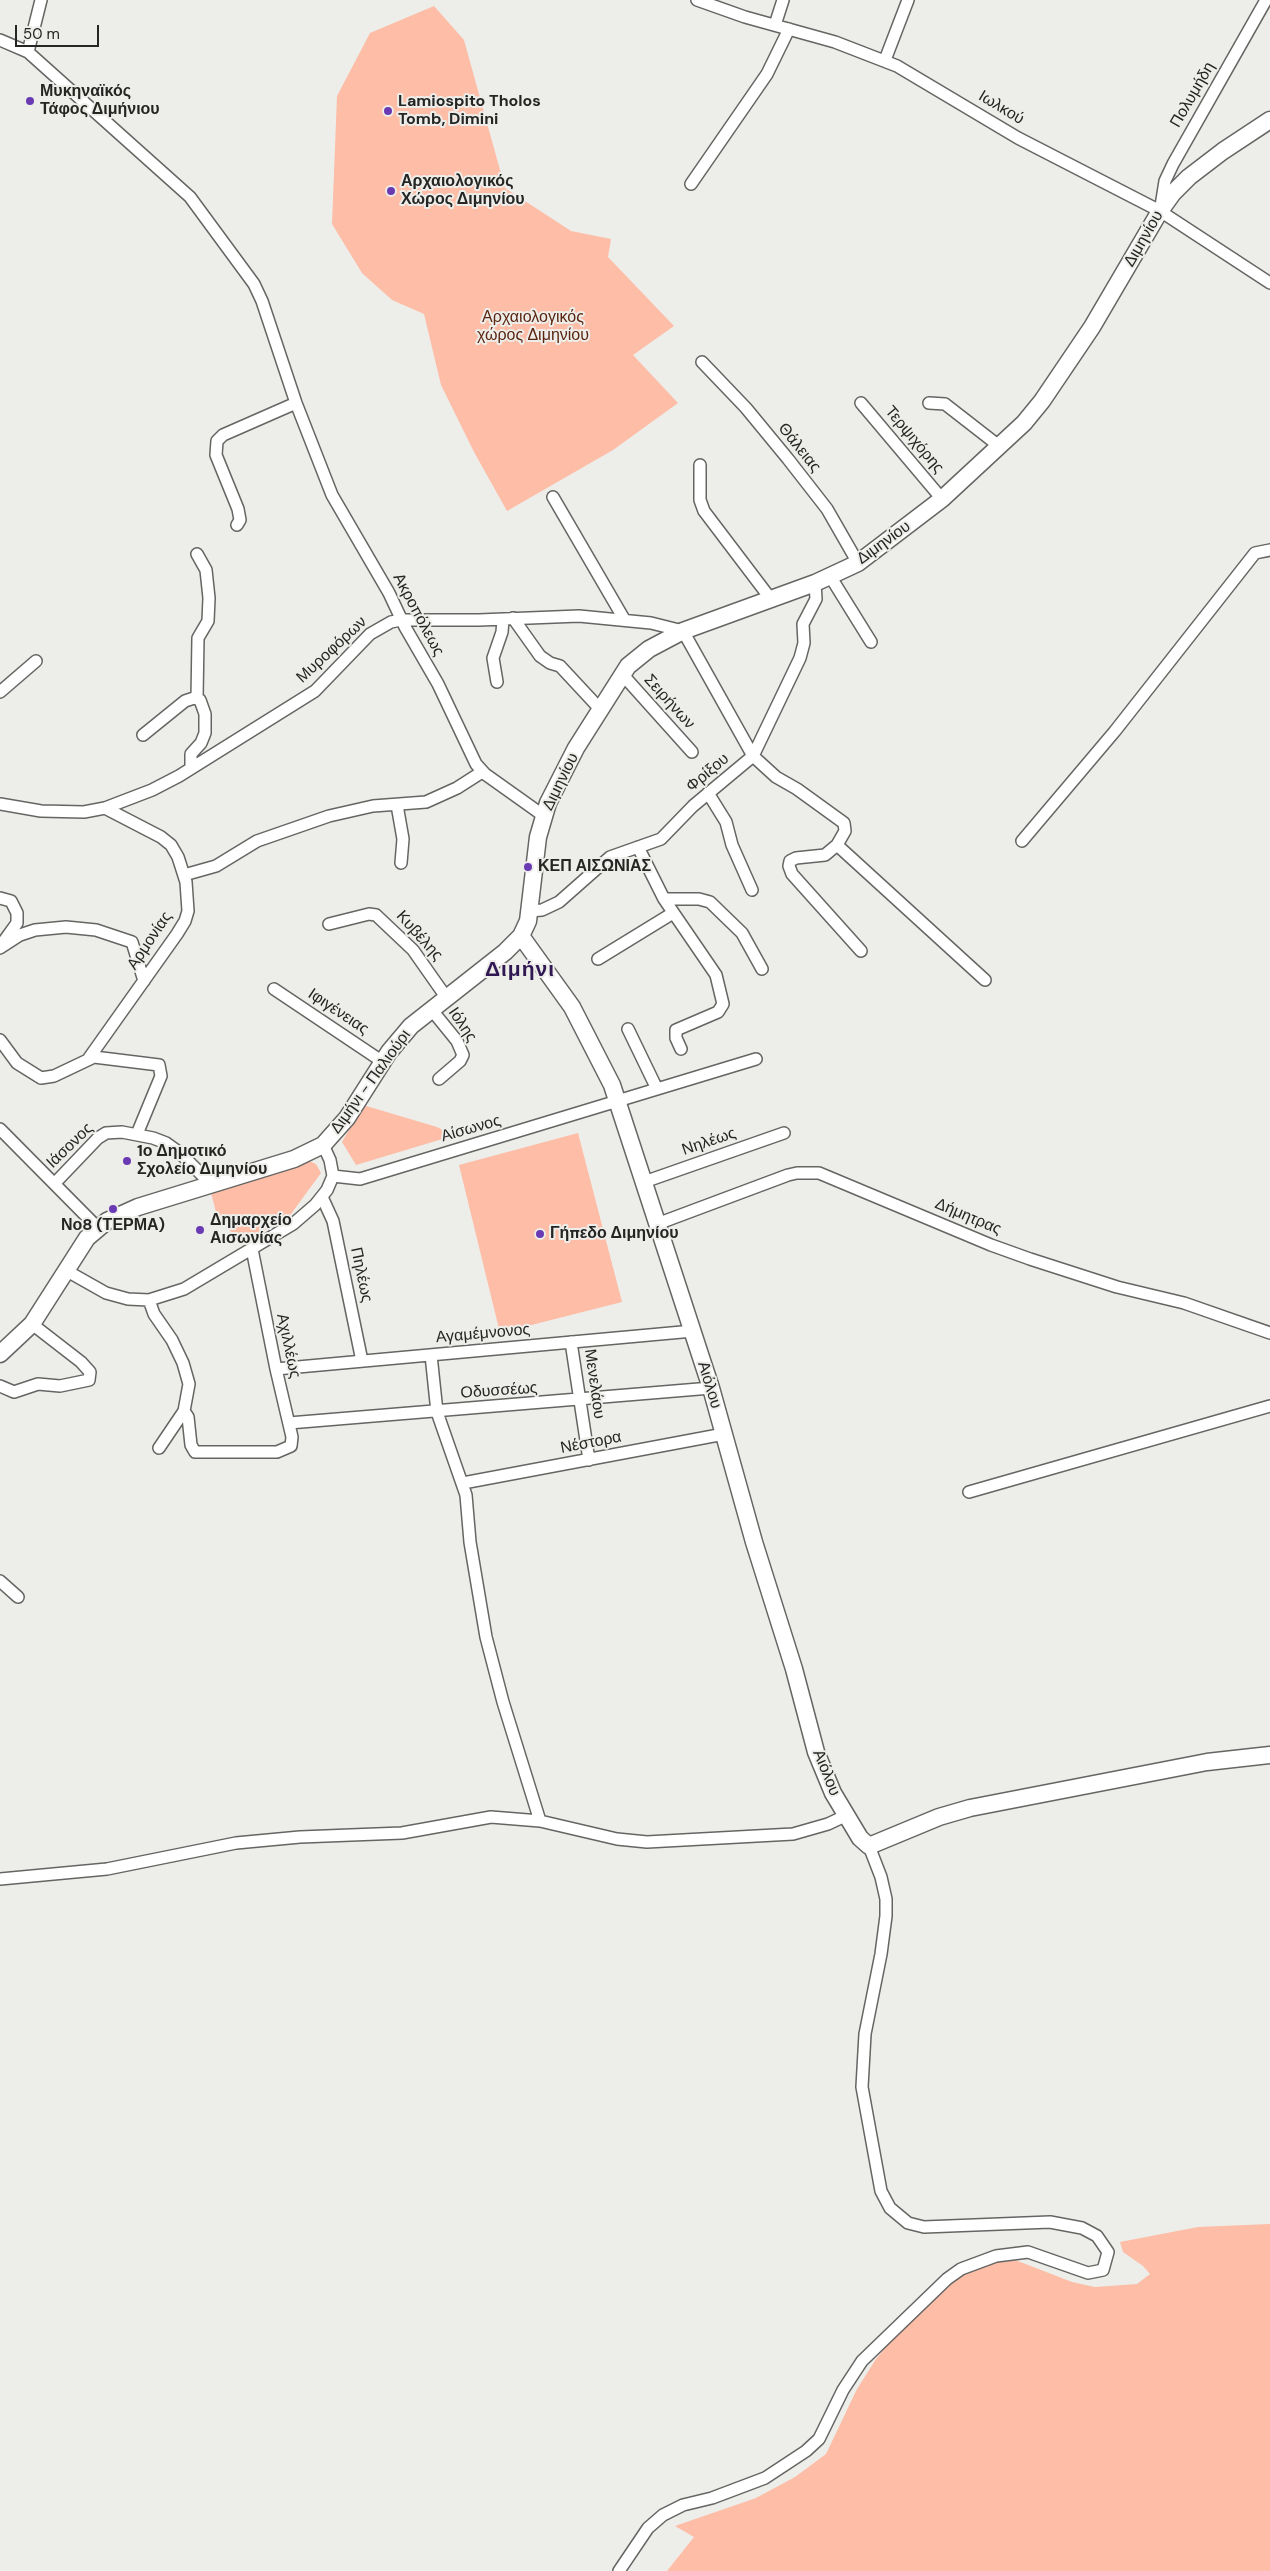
<!DOCTYPE html>
<meta charset="utf-8">
<style>
body{margin:0}
#map{position:relative;width:1270px;height:2571px;overflow:hidden;background:#ededea;font-family:"DM Sans",sans-serif}
canvas{display:block}
.scale{position:absolute;left:15px;top:25px;width:84px;height:22px;box-sizing:border-box;border:2px solid #252524;border-top:0;padding-left:6px;font-size:15px;line-height:18px;white-space:nowrap;color:#252524;-webkit-text-stroke:4px #ededea;paint-order:stroke}
</style>
<div id="map">
<canvas width="1270" height="2571"></canvas>
<div class="scale">50 m</div>
</div>
<script>
const ctx = document.querySelector('canvas').getContext('2d');
ctx.lineJoin = 'round';
function fill(path, color) {
  ctx.fillStyle = color;
  ctx.fill(path, 'evenodd');
}
function poly(rows) {
  const path = new Path2D();
  for (const r of rows) {
    path.moveTo(r[0], r[1]);
    for (let i = 2; i < r.length; i += 2) path.lineTo(r[i], r[i + 1]);
  }
  return path;
}
function stroke(path, color, width, dash) {
  ctx.strokeStyle = color;
  ctx.lineWidth = width;
  ctx.lineCap = dash ? 'butt' : 'round';
  ctx.setLineDash(dash || []);
  ctx.stroke(path);
}
function write(font, color, halo, rows, align = 'center') {
  ctx.font = font + ' "DM Sans",sans-serif';
  ctx.lineWidth = 4;
  ctx.setLineDash([]);
  ctx.textBaseline = 'middle';
  ctx.strokeStyle = halo;
  ctx.fillStyle = color;
  for (const [text, x, y, turn = 0] of rows) {
    ctx.save();
    ctx.translate(x, y);
    ctx.rotate((+turn || 0) * Math.PI / 180);
    ctx.textAlign = isNaN(turn) ? turn : align;
    if (halo) ctx.strokeText(text, 0, 0);
    ctx.fillText(text, 0, 0);
    ctx.restore();
  }
}
fill(poly([
 [434,6,464,40,505,188,571,231,611,239,608,257,674,326,633,355,678,403,613,450,507,511,474,452,441,385,424,314,392,300,362,273,332,224,337,96,370,33],
 [363,1105,437,1127,446,1132,449,1137,356,1165,342,1142],
 [578,1133,622,1302,500,1333,459,1165],
 [309,1161,316,1164,321,1173,291,1214,241,1245,216,1212,211,1193],
 [1270,2224,1270,2571,667,2571,694,2537,675,2526,756,2498,795,2477,826,2454,857,2389,876,2359,894,2337,954,2279,972,2271,1010,2258,1072,2282,1095,2287,1137,2284,1150,2274,1143,2266,1123,2252,1120,2242,1198,2227]
]), '#fdbda6');
const street = poly([
 [41,0,28,52,190,197,254,284,262,301,296,403,332,495,389,593,405,627,438,684,476,764,485,774,544,816],
 [697,0,745,17,835,42,897,66,1018,138,1160,211,1270,283],
 [775,25,783,0],
 [0,40,28,52],
 [885,60,908,0],
 [691,184,767,74,789,29],
 [1161,206,1165,181,1173,164,1266,0],
 [702,362,746,408,788,459,827,509,858,563],
 [861,403,942,499],
 [929,403,945,404,999,446],
 [700,465,700,500,704,511,770,598],
 [553,497,624,619],
 [237,525,240,520,238,509,216,455,217,441,223,435,296,403],
 [197,554,206,570,209,598,208,621,198,638,197,698],
 [830,576,871,642],
 [513,618,540,656,550,663,560,666,600,709],
 [622,674,692,752],
 [497,682,493,658,502,632,503,620],
 [0,692,36,661],
 [143,735,185,701,194,698,200,700,205,714,205,733,201,743,191,754,191,768],
 [708,793,726,822,732,845,752,890],
 [0,804,41,811,84,812,105,808,152,790,179,776,315,691,370,634,391,622,401,620,479,620,579,616,651,623,683,631,753,756,776,777,797,789,844,823,845,831,837,845,825,855,796,858,790,861,789,866,792,874,861,951],
 [397,805,403,839,401,863],
 [1022,841,1115,731,1255,553,1270,550],
 [837,845,985,980],
 [638,847,664,899,716,975,723,1004,718,1012,676,1030,676,1038,681,1049],
 [184,875,216,866,257,841,329,816,373,806,426,802,457,788,482,772],
 [0,898,11,901,17,913,17,923,4,941],
 [664,899,699,899,710,902,742,933,762,969],
 [529,911,542,910,559,902,610,857,661,839,693,806,753,756,800,658,804,643,803,624,816,599,815,583],
 [329,924,369,914,376,915,413,950,446,997],
 [0,948,20,935,35,930,66,927,96,930,132,942,144,981],
 [598,959,673,913],
 [274,989,383,1062],
 [431,1009,457,1041,463,1055,460,1061,439,1079],
 [628,1029,657,1089],
 [0,1040,17,1063,41,1078,54,1076,94,1057,159,1065,161,1076,137,1134],
 [89,1058,177,934,185,921,188,911,186,882,178,857,171,845,161,837,105,808],
 [0,1129,98,1228],
 [333,1176,360,1179,756,1059],
 [644,1182,784,1133],
 [55,1183,98,1138,106,1133,122,1132,153,1138,166,1143,180,1153,211,1184],
 [322,1197,333,1221,362,1361],
 [657,1224,788,1175,797,1173,819,1173,991,1245,1030,1259,1117,1287,1184,1303,1270,1333],
 [67,1271,106,1293,128,1299,149,1300,184,1289,293,1224,315,1205,327,1190,333,1176,330,1160,323,1145],
 [149,1300,154,1314,172,1340,183,1363,189,1384,184,1411,159,1448],
 [571,1342,589,1460],
 [431,1355,437,1412,466,1495,470,1542,486,1637,503,1702,540,1821],
 [276,1369,693,1331],
 [0,1386,14,1392,38,1384,60,1386,89,1380,90,1372,81,1362,32,1324],
 [184,1411,188,1417,191,1445,195,1452,277,1452,291,1446,292,1437,276,1369,252,1249],
 [289,1423,711,1388],
 [463,1483,724,1434],
 [969,1492,1270,1406],
 [0,1581,18,1597],
 [0,1879,107,1869,236,1843,300,1837,402,1833,491,1817,540,1821,617,1839,647,1842,793,1834,828,1824,845,1816],
 [619,2571,648,2528,663,2515,683,2505,712,2498,765,2478,806,2451,819,2439,843,2390,862,2361,947,2279,961,2269,996,2256,1028,2252,1088,2273,1103,2270,1108,2252,1097,2236,1082,2228,1050,2222,924,2227,908,2223,890,2208,881,2191,862,2087,865,2034,881,1954,886,1916,886,1899,881,1877,869,1846]
]);
const secondary = poly([
 [521,936,572,1007,612,1085,711,1388,754,1542,794,1669,816,1752,833,1793,860,1838,869,1846,939,1817,970,1808,1207,1762,1270,1755],
 [0,1354,32,1324,87,1238,107,1221,138,1207,294,1159,323,1145,347,1118,389,1052,411,1026,505,952,521,936,528,921,538,837,548,803,576,748,628,666,649,649,683,631,815,583,858,563,942,499,1024,423,1042,401,1092,327,1160,211,1173,193,1189,177,1223,151,1270,120]
]);
stroke(street, '#656663', 14);
stroke(secondary, '#656663', 19);
stroke(street, '#fff', 11);
stroke(secondary, '#fff', 16);
for (const [x, y, r, color] of [
 [30,101,5,"#6a3ab2"],
 [388,111,5,"#6a3ab2"],
 [391,191,5,"#6a3ab2"],
 [528,867,5,"#6a3ab2"],
 [127,1161,5,"#6a3ab2"],
 [113,1209,5,"#6a3ab2"],
 [200,1230,5,"#6a3ab2"],
 [540,1234,5,"#6a3ab2"]
]) {
  const dot = new Path2D();
  dot.arc(x, y, r, 0, 2 * Math.PI);
  ctx.fillStyle = color;
  ctx.fill(dot);
  stroke(dot, '#ededea', 2);
}
write('bold 16px', '#252524', '#ededea', [
 ["Μυκηναϊκός",40,92],
 ["Τάφος Διμήνιου",40,110],
 ["Lamiospito Tholos",398,102],
 ["Tomb, Dimini",398,120],
 ["Αρχαιολογικός",401,182],
 ["Χώρος Διμηνίου",401,200],
 ["ΚΕΠ ΑΙΣΩΝΙΑΣ",538,867],
 ["1ο Δημοτικό",137,1152],
 ["Σχολείο Διμηνίου",137,1170],
 ["Δημαρχείο",210,1221],
 ["Αισωνίας",210,1239],
 ["Νο8 (ΤΕΡΜΑ)",113,1226,"center"],
 ["Γήπεδο Διμηνίου",550,1234]
], 'left');
write('16px', '#252524', '#ededea', [
 ["Πολυμήδη",1193,95,-60],
 ["Ιωλκού",1001,108,31],
 ["Διμηνίου",1144,239,-60],
 ["Τερψιχόρης",914,440,50],
 ["Θάλειας",799,448,51],
 ["Διμηνίου",884,543,-36],
 ["Ακροπόλεως",418,615,62],
 ["Μυροφόρων",332,650,-43],
 ["Σειρήνων",669,702,48],
 ["Φρίξου",708,773,-40],
 ["Διμηνίου",561,782,-64],
 ["Κυβέλης",419,936,48],
 ["Αρμονίας",150,941,-56],
 ["Ιφιγένειας",338,1012,34],
 ["Ιόλης",462,1025,56],
 ["Διμήνι - Παλιούρι",371,1082,-54],
 ["Αίσωνος",471,1129,-16],
 ["Νηλέως",709,1142,-19],
 ["Ιάσονος",70,1146,-44],
 ["Δήμητρας",968,1217,23],
 ["Πηλέως",361,1275,78],
 ["Αγαμέμνονος",483,1334,-5],
 ["Αχιλλέως",288,1346,78],
 ["Μενελάου",594,1384,82],
 ["Αιόλου",709,1385,73],
 ["Οδυσσέως",499,1391,-4],
 ["Νέστορα",591,1443,-11],
 ["Αιόλου",826,1773,68]
]);
write('16px', '#5b2611', '#ededea', [
 ["Αρχαιολογικός",533,318],
 ["χώρος Διμηνίου",533,336]
]);
ctx.letterSpacing = '1px';
write('bold 21px', '#301953', '#ededea', [
 ["Διμήνι",520,970]
]);
ctx.letterSpacing = '0px';
</script>
